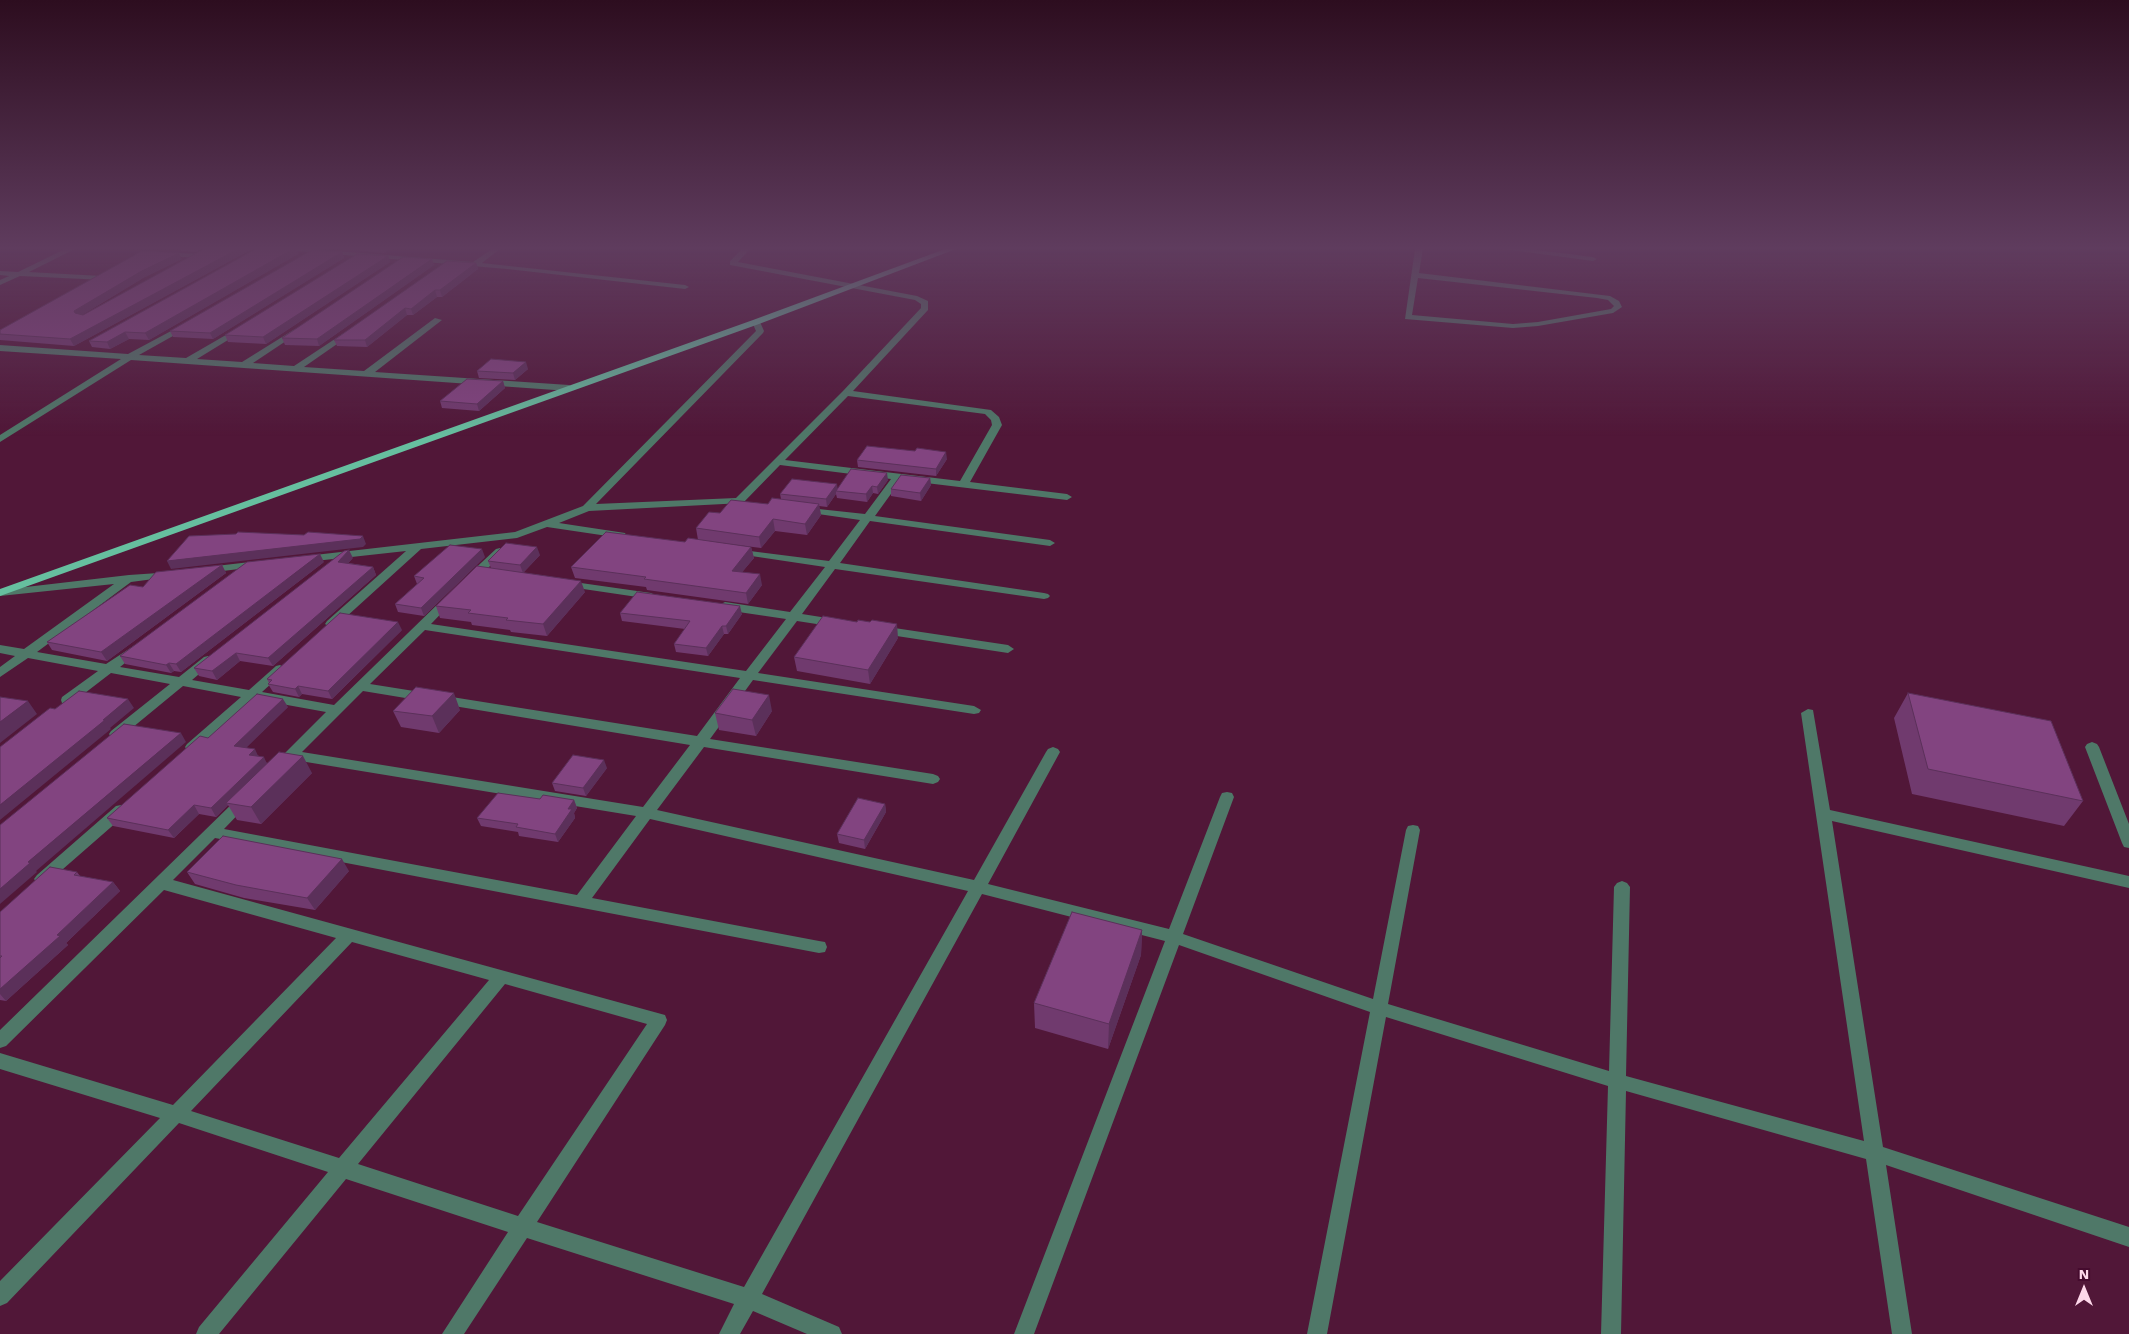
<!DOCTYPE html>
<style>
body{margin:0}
#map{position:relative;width:2129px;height:1334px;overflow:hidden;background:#511738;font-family:"Work Sans",sans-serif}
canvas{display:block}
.north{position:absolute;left:2059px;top:1264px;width:50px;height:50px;-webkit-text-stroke:4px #450b2e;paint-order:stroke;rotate:0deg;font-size:14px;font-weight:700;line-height:20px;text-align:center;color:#fdd7e9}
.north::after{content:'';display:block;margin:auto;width:18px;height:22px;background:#fdd7e9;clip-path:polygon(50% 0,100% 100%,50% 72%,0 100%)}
</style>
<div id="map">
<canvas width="2129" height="1334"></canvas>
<div class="north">N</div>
</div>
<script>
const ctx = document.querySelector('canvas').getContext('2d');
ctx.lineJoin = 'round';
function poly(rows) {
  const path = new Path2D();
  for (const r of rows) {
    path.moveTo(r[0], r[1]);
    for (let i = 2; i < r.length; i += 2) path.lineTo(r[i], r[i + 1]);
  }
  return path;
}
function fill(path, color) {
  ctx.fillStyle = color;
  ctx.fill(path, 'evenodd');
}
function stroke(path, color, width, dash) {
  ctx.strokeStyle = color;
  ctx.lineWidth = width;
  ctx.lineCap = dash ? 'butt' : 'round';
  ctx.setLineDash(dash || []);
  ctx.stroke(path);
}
fill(poly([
 [65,249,75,249,29,272,102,276,106,278,105,280,20,276,0,285,0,280,9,276,0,275,0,271,18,272,65,249],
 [274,249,311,249,473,262,492,249,500,249,482,263,685,285,689,287,685,289,507,269,274,249],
 [742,249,750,249,738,262,917,296,928,301,928,310,853,391,991,410,999,417,1002,425,970,482,1067,494,1072,497,1067,500,901,480,875,516,1050,540,1055,543,1050,546,870,521,840,563,1044,593,1048,594,1050,596,1048,598,1044,599,835,569,802,614,840,620,842,623,840,626,836,627,797,621,758,673,974,706,981,710,979,713,974,714,753,680,710,739,933,774,938,776,940,779,938,782,933,784,704,747,657,810,974,880,1046,752,1048,749,1053,747,1058,749,1060,752,988,884,1169,929,1220,797,1222,793,1227,792,1232,793,1234,797,1183,934,1373,999,1406,830,1408,826,1413,825,1418,826,1420,830,1388,1004,1609,1071,1614,887,1617,883,1622,881,1627,883,1630,887,1626,1076,1864,1141,1801,713,1808,709,1813,710,1830,810,2129,876,2129,888,1832,821,1883,1147,2129,1227,2129,1247,1886,1165,1912,1334,1892,1334,1866,1159,1626,1091,1621,1334,1601,1334,1608,1086,1386,1017,1327,1334,1307,1334,1370,1012,1179,945,1034,1334,1014,1334,1165,941,982,894,762,1294,839,1327,842,1334,807,1334,753,1311,740,1334,719,1334,734,1304,527,1238,464,1334,442,1334,508,1232,346,1179,219,1334,196,1334,199,1327,328,1172,179,1123,7,1303,0,1306,0,1281,160,1118,0,1069,0,1053,173,1105,336,938,164,890,6,1046,0,1048,0,1030,239,797,244,796,249,797,251,801,224,829,577,895,636,816,294,760,287,764,282,762,280,759,282,756,326,712,254,699,197,750,187,750,185,747,187,744,241,697,183,686,121,737,111,737,109,734,111,731,170,684,111,673,72,703,67,704,62,703,61,700,62,697,98,671,28,658,0,677,0,667,15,656,0,653,0,645,24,649,114,584,0,596,0,590,129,575,173,572,175,574,169,577,131,582,37,652,106,664,135,645,139,646,141,649,139,652,120,667,179,677,204,657,208,656,214,660,212,663,192,680,249,690,276,666,280,665,286,669,284,672,262,692,334,705,445,597,449,596,455,599,431,624,746,671,786,619,725,610,721,608,719,606,721,604,725,602,790,612,825,567,738,554,732,551,734,549,829,561,860,520,804,512,799,509,800,507,865,514,891,479,780,465,743,503,589,511,559,523,625,533,626,535,621,538,547,527,517,538,421,549,335,627,331,628,325,624,327,621,406,551,306,562,300,559,306,556,515,532,583,506,756,331,752,322,756,320,760,322,764,331,763,333,596,504,736,498,843,391,921,308,921,304,915,300,730,265,730,261,742,249],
 [848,396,985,414,991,420,992,425,960,481,785,460,848,396],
 [425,630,740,678,697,736,370,684,425,630],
 [363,691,690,745,643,807,302,752,363,691],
 [650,819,968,891,744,1287,537,1222,665,1025,667,1020,665,1015,173,880,215,838,819,953,825,952,827,947,825,942,819,941,592,898,650,819],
 [352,942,489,980,339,1158,191,1111,352,942],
 [505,984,647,1024,518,1216,358,1164,505,984],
 [1415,249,1423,249,1419,273,1610,296,1619,301,1622,307,1613,313,1538,326,1513,328,1405,319,1415,249],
 [1418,278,1597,298,1608,300,1614,306,1611,309,1538,322,1513,324,1412,315,1418,278],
 [1503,249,1529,249,1593,257,1597,259,1593,261,1503,249],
 [161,252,199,254,203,256,199,258,164,256,161,256,161,252],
 [435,318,442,320,375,372,569,385,574,388,569,391,131,360,0,442,0,435,121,359,0,351,0,345,128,354,186,323,189,323,189,327,139,355,186,358,238,328,241,328,241,332,197,359,242,362,295,329,298,329,298,333,253,363,294,366,347,331,351,333,350,335,304,367,364,371,435,318],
 [500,548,504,549,506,551,504,553,475,580,467,580,465,578,467,576,496,549,500,548],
 [259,561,263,562,265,564,263,566,207,573,201,570,207,567,259,561],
 [567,581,651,593,657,596,651,599,563,586,561,584,563,582,567,581],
 [881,626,1008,645,1014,649,1008,653,877,633,875,630,877,627,881,626],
 [2092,742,2097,744,2099,747,2129,824,2129,848,2124,847,2122,843,2085,747,2087,744,2092,742],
 [121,805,126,806,128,810,126,814,47,883,42,885,37,883,34,879,37,875,116,806,121,805]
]), '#4f7868');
fill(poly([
 [945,249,956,249,759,324,0,596,0,589,753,320,945,249]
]), '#66bf9f');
fill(poly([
 [180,249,201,249,196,252,181,251],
 [204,249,252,249,74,346,0,340,0,330,182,259,143,278,82,315,83,315],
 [256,249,296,249,298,254,149,340,129,339,110,349,92,347,89,341],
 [340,249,390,249,384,253],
 [342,252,344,258,213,339,173,337,170,331],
 [388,256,390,262,266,344,228,342,225,335],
 [476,263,478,269,442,297,437,297,413,315,407,315,367,347,337,346,334,340],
 [434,265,319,346,285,345,282,338],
 [528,369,515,380,479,378,477,371],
 [503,381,505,388,479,411,442,408,440,401],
 [915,451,947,459,936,476,858,467,857,460],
 [930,478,931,485,921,501,891,496,891,489],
 [888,480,878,494,873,493,867,502,837,498,836,494,827,507,819,506,821,515,807,535,775,531,761,548,698,540,696,528,720,513,768,504,781,499,780,494,837,488],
 [685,542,751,547,754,558,742,572,762,585,748,604,647,590,646,587,575,578,571,567],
 [540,555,523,573,585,592,547,636,511,632,510,630,472,625,471,622,440,618,436,606,491,568,488,561],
 [485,557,424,616,398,612,395,604,417,584,414,576],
 [353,558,348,563,373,567,376,575,273,666,240,661,217,680,199,676,194,668],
 [324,562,181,672,174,671,171,673,125,664,120,656],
 [222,565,226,573,107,661,52,650,47,642,143,587],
 [620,613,742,614,728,634,724,634,708,656,676,652,674,644,685,629,622,621],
 [402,630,332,699,302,694,299,697,273,692,268,684,269,683,267,679],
 [898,638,870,684,797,671,794,657],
 [1908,693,2083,801,2064,826,1912,794,1894,718],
 [288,707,245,748,259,756,267,763,312,773,261,824,237,820,228,805,216,817,199,814,174,838,113,826,107,818,208,738],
 [460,710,439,733,401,727,393,711],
 [772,711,756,736,719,730,715,713],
 [607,768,586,796,555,791,552,783],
 [540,799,574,800,577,808,574,813,575,818,558,842,519,836,518,832,481,826,477,818],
 [885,804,886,812,865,849,839,843,837,834],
 [349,871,315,910,244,898,195,884,187,872],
 [77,872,80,876,113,882,120,891,66,943,68,945,6,1001,0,1000,0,912],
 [1142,930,1141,955,1108,1049,1035,1028,1034,1003]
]), '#703a6e');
fill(poly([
 [238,249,252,249,74,346,70,339],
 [293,249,296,249,298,254,149,340,145,333],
 [383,249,390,249,384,253],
 [342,252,344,258,213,339,210,333],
 [179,253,182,259,143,278,77,318,74,311,140,272],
 [388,256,390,262,266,344,263,337],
 [432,259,434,265,319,346,317,339],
 [476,263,478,269,442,297,440,290],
 [435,290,437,297,413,315,411,309],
 [405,308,407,315,367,347,365,340],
 [125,332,129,339,110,349,107,342],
 [526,362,528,369,515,380,513,373],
 [503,381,505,388,479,411,477,404],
 [946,452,947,459,936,476,936,469],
 [887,473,888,480,878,494,877,487],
 [930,478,931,485,921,501,920,493],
 [837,484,838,491,836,491,836,494,827,507,826,499],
 [872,486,873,493,867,502,866,494],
 [819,504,821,515,807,535,805,524],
 [773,519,775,531,761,548,759,537],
 [363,536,366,544,363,547,171,569,167,561],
 [537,547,540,555,523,573,520,565],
 [751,547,754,558,734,582,732,571],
 [482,549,485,557,424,616,421,608],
 [349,550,353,558,342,570,338,562],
 [320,554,324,562,181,672,176,664],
 [222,565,226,573,107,661,101,652],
 [373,567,376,575,273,666,268,658],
 [760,574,762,585,748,604,746,593],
 [581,581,585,592,547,636,543,624],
 [740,606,742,614,728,634,726,626],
 [398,622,402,630,332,699,328,691],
 [897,624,898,638,870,684,868,670],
 [722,626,724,634,708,656,706,648],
 [236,653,240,661,217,680,212,671],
 [169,663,174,671,171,673,166,665],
 [298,686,302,694,299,697,295,689],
 [454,693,460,710,439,733,432,716],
 [769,695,772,711,756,736,752,720],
 [128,699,134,708,110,728,111,729,0,820,0,805],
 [283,699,288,707,239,755,234,746],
 [28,701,37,714,0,743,0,722],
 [181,733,186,742,36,871,37,872,0,904,0,889,28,862],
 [255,749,259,758,249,755],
 [303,756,312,773,261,824,251,807],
 [264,757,268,766,226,803,228,805,216,817,211,808],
 [604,760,607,768,586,796,583,788],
 [574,800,577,808,574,813,575,818,558,842,555,834,568,809],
 [885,804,886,812,865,849,864,840],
 [194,805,199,814,174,838,168,830],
 [342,859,349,871,315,910,307,898],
 [113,882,120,891,66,943,68,945,6,1001,0,994,0,989],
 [1142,930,1141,955,1108,1049,1109,1024]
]), '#5b305a');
const building = poly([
 [204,249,238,249,70,339,0,334,0,330,142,251,179,253,140,272,74,311,75,313,83,315,204,249],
 [256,249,293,249,145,333,125,332,107,342,89,341,256,249],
 [312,250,342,252,210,333,170,331,312,250],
 [357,254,388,256,263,337,225,335,357,254],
 [403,257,432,259,317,339,282,338,403,257],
 [447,261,476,263,440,290,435,290,411,309,405,308,365,340,334,340,447,261],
 [491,359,526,362,513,373,477,371,491,359],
 [467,379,503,381,477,404,440,401,467,379],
 [867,446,915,451,917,448,946,452,936,469,857,460,867,446],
 [851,469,887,473,877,487,872,486,866,494,836,491,851,469],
 [901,475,930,478,920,493,891,489,901,475],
 [792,479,837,484,826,499,780,494,792,479],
 [772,498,819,504,805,524,773,519,759,537,696,528,709,512,720,513,731,500,768,504,772,498],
 [238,532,304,535,308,532,363,536,360,539,167,561,189,536,236,534,238,532],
 [606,532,685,542,688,538,751,547,732,571,760,574,746,593,644,579,646,577,571,567,606,532],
 [506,543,537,547,520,565,488,561,506,543],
 [450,545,482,549,421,608,395,604,424,578,414,576,450,545],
 [349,550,338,562,373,567,268,658,236,653,212,671,194,668,344,551,349,550],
 [320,554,176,664,169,663,166,665,120,656,247,562,320,554],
 [222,565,101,652,47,642,130,585,143,587,156,572,222,565],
 [477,566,581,581,543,624,506,620,508,618,468,613,471,610,436,606,477,566],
 [637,592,740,606,726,626,722,626,706,648,674,644,690,621,620,613,637,592],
 [340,613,398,622,328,691,298,686,295,689,268,684,272,680,267,679,340,613],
 [823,616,857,622,858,620,870,622,872,620,897,624,868,670,794,657,823,616],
 [416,687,454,693,432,716,393,711,416,687],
 [733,689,769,695,752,720,715,713,733,689],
 [79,691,128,699,103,720,105,720,0,805,0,747,50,708,55,709,79,691],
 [1908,693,2051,721,2083,801,1928,769,1908,693],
 [257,694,283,699,234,746,255,749,249,755,264,757,211,808,194,805,168,830,107,818,200,736,208,738,257,694],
 [0,697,28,701,0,722,0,697],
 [124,724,181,733,28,862,30,863,0,889,0,825,124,724],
 [279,752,303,756,251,807,226,803,279,752],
 [573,755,604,760,583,788,552,783,573,755],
 [498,793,540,799,543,795,574,800,568,809,572,809,555,834,516,827,518,824,477,818,498,793],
 [858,798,885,804,864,840,837,834,858,798],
 [223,836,342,859,307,898,236,885,187,872,223,836],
 [50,867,77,872,74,875,113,882,57,935,60,936,0,989,0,958,2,956,0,956,0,912,50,867],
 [1072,912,1142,930,1109,1024,1034,1003,1072,912]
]);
fill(building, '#824480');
stroke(building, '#5b305a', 1);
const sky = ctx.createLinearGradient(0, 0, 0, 436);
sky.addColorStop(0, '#2d0d1f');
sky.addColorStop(0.57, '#5f3c5e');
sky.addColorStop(1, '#5f3c5e00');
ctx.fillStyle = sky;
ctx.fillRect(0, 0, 2129, 436);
</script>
